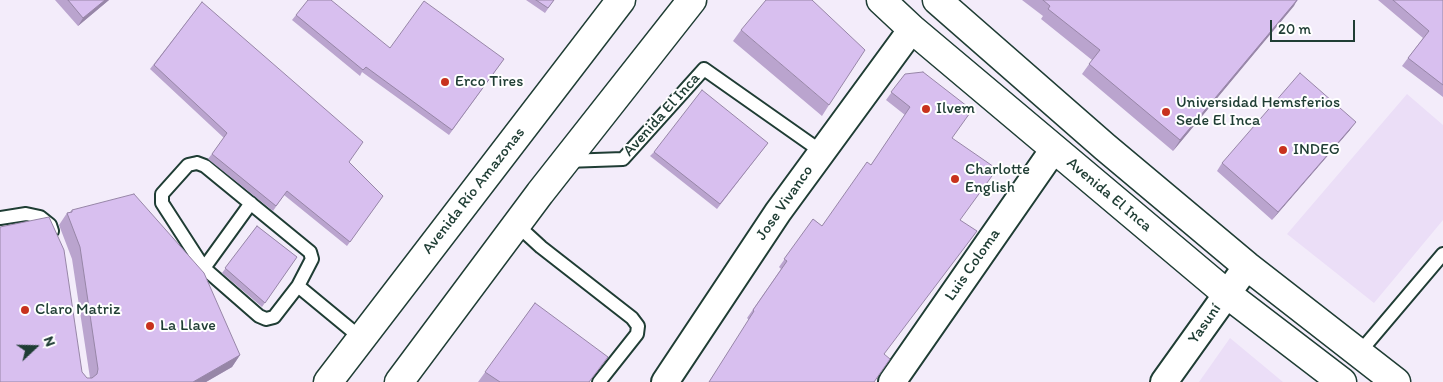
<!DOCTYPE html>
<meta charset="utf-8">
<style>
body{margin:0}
#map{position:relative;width:1443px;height:382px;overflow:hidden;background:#f3ecfa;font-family:Itim,sans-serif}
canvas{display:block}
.north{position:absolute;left:10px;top:322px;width:50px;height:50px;-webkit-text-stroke:4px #fff;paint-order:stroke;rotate:69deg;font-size:14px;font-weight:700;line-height:20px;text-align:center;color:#1f3d34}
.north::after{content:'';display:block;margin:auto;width:18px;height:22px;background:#1f3d34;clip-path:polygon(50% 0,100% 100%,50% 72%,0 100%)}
.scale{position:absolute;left:1270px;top:20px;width:85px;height:22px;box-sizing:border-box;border:2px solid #1f3d34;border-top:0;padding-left:6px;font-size:15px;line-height:18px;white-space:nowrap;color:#1f3d34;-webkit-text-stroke:4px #fff;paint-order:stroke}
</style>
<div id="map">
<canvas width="1443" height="382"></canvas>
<div class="north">N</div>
<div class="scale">20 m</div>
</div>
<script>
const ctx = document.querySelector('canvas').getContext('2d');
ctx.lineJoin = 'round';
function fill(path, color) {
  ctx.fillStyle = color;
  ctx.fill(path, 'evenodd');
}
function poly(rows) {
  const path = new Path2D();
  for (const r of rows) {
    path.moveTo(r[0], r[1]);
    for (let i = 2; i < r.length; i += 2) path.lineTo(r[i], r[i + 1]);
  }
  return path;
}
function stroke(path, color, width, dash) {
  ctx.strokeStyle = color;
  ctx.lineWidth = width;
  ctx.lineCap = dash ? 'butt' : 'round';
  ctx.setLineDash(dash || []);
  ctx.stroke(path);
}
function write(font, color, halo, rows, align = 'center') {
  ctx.font = font + ' Itim,sans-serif';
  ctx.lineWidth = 4;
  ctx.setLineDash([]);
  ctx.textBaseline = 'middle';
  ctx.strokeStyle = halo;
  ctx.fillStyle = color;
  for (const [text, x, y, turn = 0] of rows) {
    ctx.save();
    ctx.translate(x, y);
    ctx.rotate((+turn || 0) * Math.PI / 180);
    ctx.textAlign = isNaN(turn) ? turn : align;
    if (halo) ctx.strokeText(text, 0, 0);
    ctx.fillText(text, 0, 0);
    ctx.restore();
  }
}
fill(poly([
 [1407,94,1443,125,1443,220,1374,303,1287,234],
 [1230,338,1283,382,1199,382]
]), '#ebdef7');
const service = poly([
 [566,161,623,159,704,69,822,152],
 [197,163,205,166,310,252,312,259,298,286,274,317,266,319,259,316,204,268,162,203,162,194,188,165,197,163],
 [0,218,26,214,40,217,50,225,52,231],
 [517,225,541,247,632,318,638,326,637,334,599,382],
 [204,268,251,203],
 [298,286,361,338],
 [1359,353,1443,254]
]);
const minor = poly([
 [665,382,778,212,912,29],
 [892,382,1054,149],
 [1164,382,1247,266]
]);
const secondary = poly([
 [881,0,912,29,1227,294,1342,382],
 [937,0,1105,147,1247,266,1396,382],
 [328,382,621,0],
 [399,382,540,193,692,0]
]);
stroke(service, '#1f3d34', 16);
stroke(minor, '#1f3d34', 30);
stroke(secondary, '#1f3d34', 31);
stroke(service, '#fff', 12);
stroke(minor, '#fff', 26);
stroke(secondary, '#fff', 28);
fill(poly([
 [55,0,109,0,78,26],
 [526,0,554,0,545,13],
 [1022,0,1298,0,1173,151,1082,74,1092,60,1041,19,1043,16],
 [1378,0,1443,0,1443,97,1402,66,1423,38],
 [202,2,349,162,383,196,347,246,284,195,273,211,208,159,224,138,150,69],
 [296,15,390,48,504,59,449,135,362,72,360,76,292,20],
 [741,30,829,105,822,116,733,41],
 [905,74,972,110,709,382,749,320,747,318,781,269,779,267,813,219,822,226,871,165,905,115,886,100],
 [1350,130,1272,220,1217,171,1222,163],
 [768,143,717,209,650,156,654,152],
 [72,210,240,355,232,367,206,382,0,382,82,372,87,378,90,378,72,259,59,225,67,213,70,212],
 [257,226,297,257,262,307,222,273],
 [535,303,589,382,478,382]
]), '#baa4ce');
fill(poly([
 [105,0,109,0,78,26,83,18],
 [1297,0,1294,6,1173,151,1180,140],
 [1356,122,1350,130,1272,220,1278,212],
 [240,355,232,367,206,382,193,382]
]), '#9786a7');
const building = poly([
 [68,0,105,0,83,18,68,0],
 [308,0,331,0,390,48,424,1,504,59,452,130,366,67,363,70,296,15,308,0],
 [536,0,554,0,548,8,536,0],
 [766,0,812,0,865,50,829,105,741,30,766,0],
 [1043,0,1297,0,1180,140,1089,64,1100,50,1048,9,1050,6,1043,0],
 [1393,0,1443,0,1443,85,1408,58,1429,31,1393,0],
 [202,2,363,142,349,162,383,196,350,242,287,191,276,206,212,154,227,133,154,65,202,2],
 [923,72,972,110,952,138,997,169,960,220,977,231,884,354,890,359,874,382,709,382,754,311,753,310,787,261,784,259,813,219,822,226,867,162,871,165,910,107,891,92,905,74,923,72],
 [1300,73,1356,122,1278,212,1222,163,1300,73],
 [702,90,768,143,720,204,654,152,702,90],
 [134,194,204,273,240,355,193,382,0,382,0,227,49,217,64,250,82,372,87,378,92,378,97,374,98,369,80,247,67,213,72,212,72,210,134,194],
 [257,226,297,257,265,303,225,268,257,226],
 [535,303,608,357,589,382,500,382,485,372,535,303]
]);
fill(building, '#d8bfef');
stroke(building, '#9786a7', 1);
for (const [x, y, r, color] of [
 [445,82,5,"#c8321e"],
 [926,109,5,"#c8321e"],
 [1166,112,5,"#c8321e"],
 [1283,150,5,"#c8321e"],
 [955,179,5,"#c8321e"],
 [25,310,5,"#c8321e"],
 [150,326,5,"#c8321e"]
]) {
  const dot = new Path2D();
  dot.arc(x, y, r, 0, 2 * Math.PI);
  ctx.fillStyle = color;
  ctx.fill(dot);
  stroke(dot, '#fff', 2);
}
write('16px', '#1f3d34', '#fff', [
 ["Erco Tires",455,82],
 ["Universidad Hemsferios",1176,103],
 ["Sede El Inca",1176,121],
 ["Ilvem",936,109],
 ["INDEG",1293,150],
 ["Charlotte",965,170],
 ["English",965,188],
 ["Claro Matriz",35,310],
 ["La Llave",160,326]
], 'left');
write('16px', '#1f3d34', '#fff', [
 ["Avenida El Inca",662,115,-48],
 ["Avenida Río Amazonas",474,191,-52],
 ["Avenida El Inca",1109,195,40],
 ["Jose Vivanco",785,203,-55],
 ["Luis Coloma",973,265,-55],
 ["Yasuní",1205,324,-55]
]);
</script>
